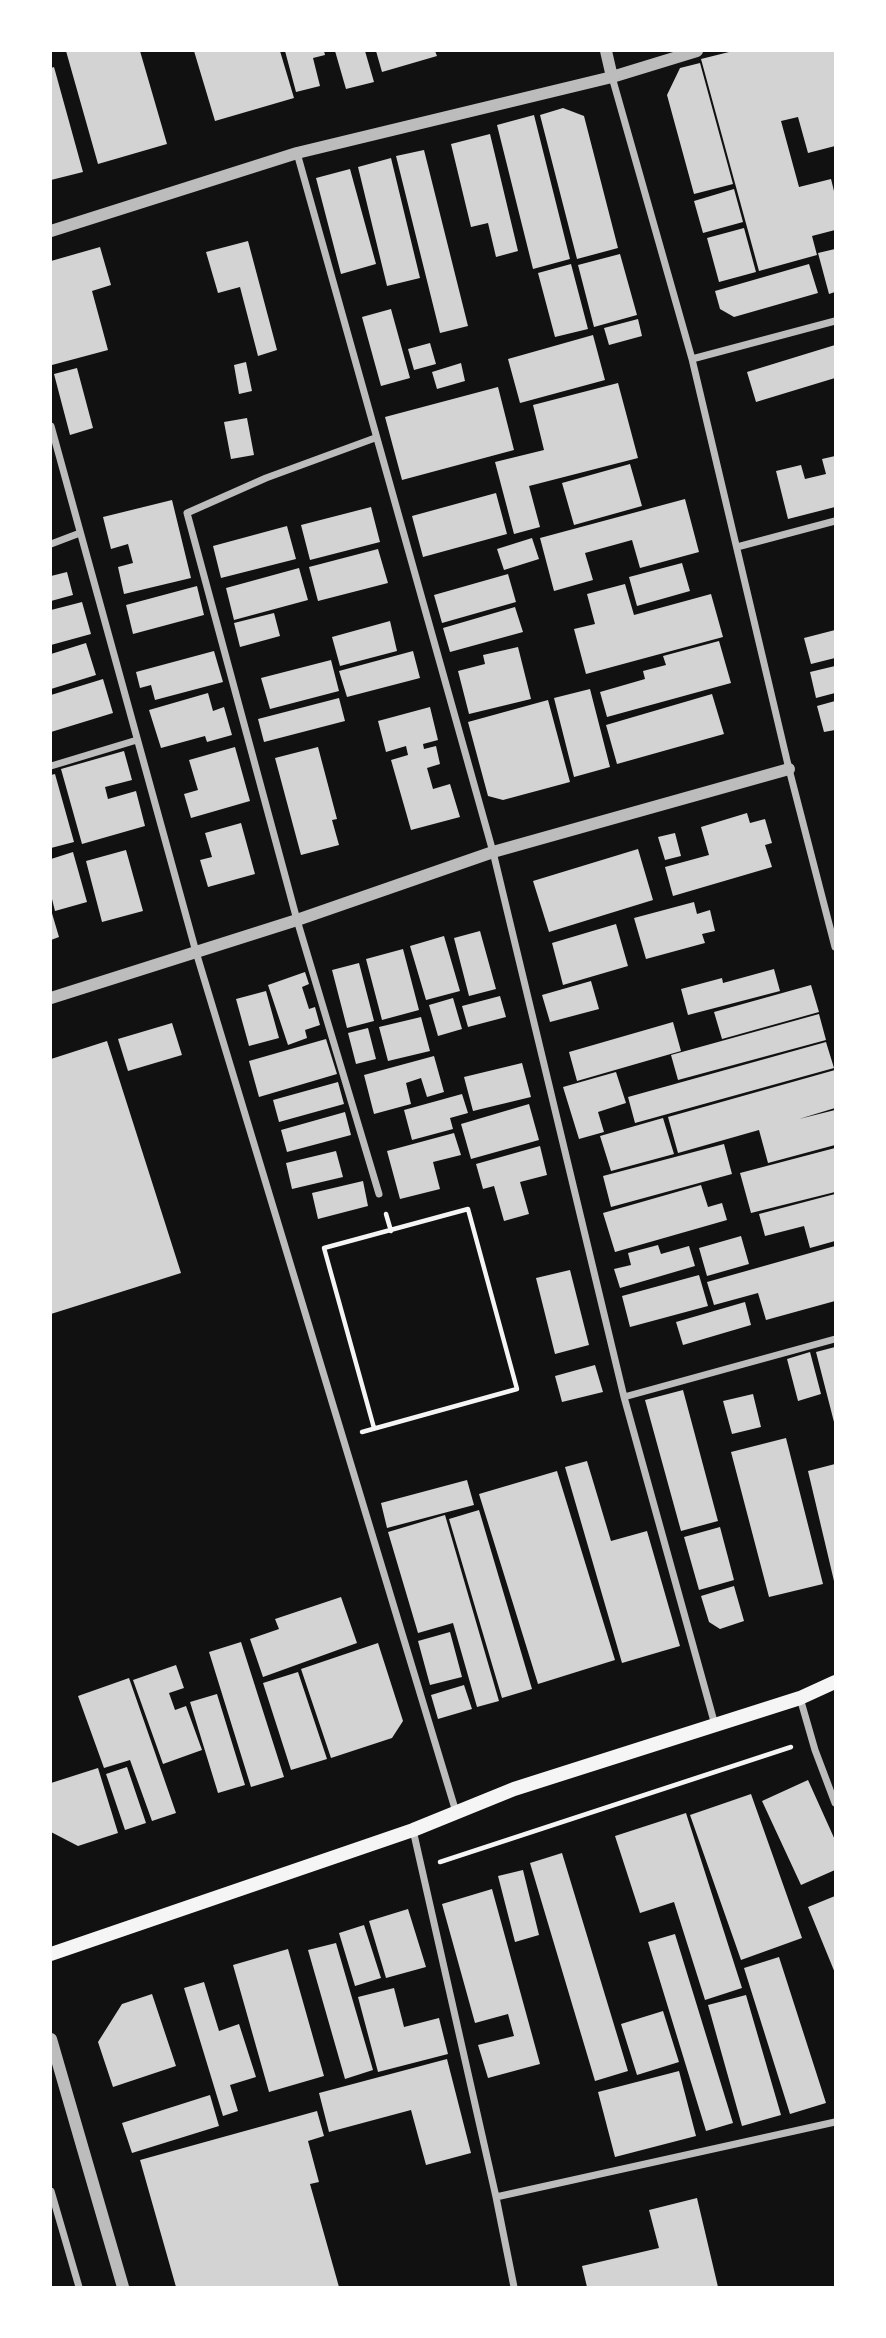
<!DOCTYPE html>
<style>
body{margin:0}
#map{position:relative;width:886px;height:2338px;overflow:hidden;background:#111;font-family:"Titillium Web",sans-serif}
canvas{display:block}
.frame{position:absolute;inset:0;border:52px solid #fff;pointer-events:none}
</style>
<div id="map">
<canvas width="886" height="2338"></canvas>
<div class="frame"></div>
</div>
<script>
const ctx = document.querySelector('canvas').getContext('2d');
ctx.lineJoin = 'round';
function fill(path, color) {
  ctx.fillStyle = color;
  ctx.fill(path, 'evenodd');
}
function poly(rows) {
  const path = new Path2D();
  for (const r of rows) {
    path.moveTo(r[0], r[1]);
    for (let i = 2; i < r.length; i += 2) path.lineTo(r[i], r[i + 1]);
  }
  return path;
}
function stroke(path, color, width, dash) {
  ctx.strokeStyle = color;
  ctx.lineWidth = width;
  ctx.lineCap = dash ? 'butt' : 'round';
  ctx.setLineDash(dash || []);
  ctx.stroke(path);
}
fill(poly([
 [66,51,140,51,167,144,98,164],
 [194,51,280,51,294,98,215,121],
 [285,51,324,51,325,55,313,58,320,86,296,92],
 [335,51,365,51,374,82,346,89],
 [376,51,435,51,437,56,382,72],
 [733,51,835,51,835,146,808,153,798,117,781,121,799,187,831,179,835,195,835,230,812,236,817,255,759,271,701,59],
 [700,63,733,184,694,194,667,95,680,68],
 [54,67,83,172,51,180,51,68],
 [563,108,584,116,618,248,577,259,540,115],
 [534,115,570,259,533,269,497,125],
 [490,134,518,251,496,257,488,223,471,227,451,144],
 [424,150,468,326,440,333,396,156],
 [391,158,420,278,387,286,358,167],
 [350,169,376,264,341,274,316,178],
 [734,189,743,222,703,233,694,201],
 [744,228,756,272,719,282,707,238],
 [248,241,277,350,258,356,240,287,218,293,206,252],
 [100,247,111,285,92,291,108,350,52,365,51,261],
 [835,249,835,292,829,294,818,253],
 [620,254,637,315,594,327,578,265],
 [571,264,588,329,555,337,538,273],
 [809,264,818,293,734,317,720,309,715,291],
 [391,309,410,378,381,386,362,317],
 [638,319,642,336,609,345,604,328],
 [593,335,605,380,520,403,508,359],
 [430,343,436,364,414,370,408,349],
 [835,345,835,378,756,402,747,372],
 [246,362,252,391,239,394,234,365],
 [461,363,465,381,437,389,432,372],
 [77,368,93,428,70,435,54,374],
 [618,383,638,458,529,486,540,527,514,534,495,462,544,450,533,405],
 [498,387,514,450,402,480,385,417],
 [247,418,254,455,231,459,224,422],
 [835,456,835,507,788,519,776,471,801,465,805,479,826,474,822,459],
 [630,464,642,506,574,525,562,483],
 [496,493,507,534,423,557,412,516],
 [685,499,699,552,640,568,632,540,585,553,593,580,554,591,540,538],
 [172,500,191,578,124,594,118,567,133,563,128,544,111,549,103,517],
 [371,507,380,542,310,560,301,525],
 [287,526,296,559,221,578,213,546],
 [532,538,539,559,504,570,497,549],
 [378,549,388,583,318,601,309,567],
 [682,563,690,591,637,606,629,577],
 [299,568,308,600,234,620,226,588],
 [67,572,73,595,51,601,51,576],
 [508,574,516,602,442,623,434,595],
 [625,584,634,615,711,594,723,637,586,674,574,629,595,624,587,594],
 [197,586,204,615,133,634,126,605],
 [82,602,91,634,51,645,51,610],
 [515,607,523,632,450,652,443,628],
 [274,613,280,636,240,647,234,623],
 [390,621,397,651,340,666,332,637],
 [835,630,835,658,811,664,804,638],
 [719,641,731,683,607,717,600,692,645,679,643,671,666,665,663,656],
 [86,643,96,675,51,689,51,654],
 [518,647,531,699,469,714,458,671,485,664,483,655],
 [214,651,223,682,155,700,151,685,140,688,136,672],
 [413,651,420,678,347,697,339,671],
 [331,660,339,691,270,709,261,678],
 [835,666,835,693,816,698,810,672],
 [103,679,113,713,51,732,51,695],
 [590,689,610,767,574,777,554,698],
 [208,693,213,711,224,707,232,735,207,742,205,736,161,748,149,710],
 [712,694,724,734,617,764,606,725],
 [339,698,345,721,264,742,258,719],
 [548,700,570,782,503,800,488,796,468,722],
 [835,701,835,730,824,732,817,706],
 [430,707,438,740,423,744,424,749,436,746,440,764,427,768,433,789,450,784,460,817,411,830,391,760,408,755,406,746,386,752,378,721],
 [235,747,250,801,191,818,184,794,198,790,189,760],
 [318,747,337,819,332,820,339,845,301,855,275,758],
 [124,751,132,780,105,787,108,799,136,791,145,826,82,844,61,769],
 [55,774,74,842,51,848,51,775],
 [747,813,750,823,765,819,772,843,765,845,772,867,673,896,665,867,709,855,701,827],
 [241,823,255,874,208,887,200,860,212,857,205,833],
 [675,833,681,856,665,860,658,837],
 [638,849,653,900,549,932,533,881],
 [126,850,143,911,102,922,86,861],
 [73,852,87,902,55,911,51,895,51,859],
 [694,902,697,914,710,910,715,931,702,934,705,943,646,959,634,918],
 [51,910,59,937,51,940],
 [616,924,628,966,563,985,552,943],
 [480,931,496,989,469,996,454,938],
 [444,936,460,991,426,1000,410,946],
 [403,949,419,1010,382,1020,366,959],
 [359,963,374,1021,347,1028,332,970],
 [774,969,780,991,688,1015,681,989,722,978,723,983],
 [305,972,309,984,302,987,309,1009,315,1007,320,1025,305,1030,307,1038,288,1045,268,985],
 [591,981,599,1009,550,1022,542,995],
 [811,985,819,1012,722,1039,714,1012],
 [266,991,279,1038,249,1046,236,999],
 [500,996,506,1017,468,1027,462,1006],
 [453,998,462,1029,438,1036,429,1005],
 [819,1014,826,1040,678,1080,671,1055],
 [421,1017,430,1051,388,1061,379,1027],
 [673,1022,681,1051,577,1081,569,1052],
 [172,1023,182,1055,128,1071,118,1039],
 [368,1028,376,1059,356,1064,348,1033],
 [326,1039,337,1074,259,1097,249,1061],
 [107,1041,181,1273,51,1314,51,1059],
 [826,1042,834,1068,635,1123,628,1097],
 [434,1056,444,1092,427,1097,421,1078,406,1083,411,1104,374,1114,364,1075],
 [522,1063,531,1097,473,1111,464,1077],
 [835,1070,835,1108,799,1119,835,1110,835,1145,768,1163,759,1130,678,1153,668,1117],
 [616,1072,626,1103,598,1112,604,1132,579,1139,563,1087],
 [338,1082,344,1104,279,1122,273,1100],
 [462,1094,468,1113,450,1118,453,1129,412,1140,404,1110],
 [529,1104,539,1140,471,1159,461,1124],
 [345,1112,351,1135,287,1152,281,1130],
 [663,1118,674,1154,611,1171,600,1136],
 [454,1133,461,1155,433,1162,440,1189,400,1199,387,1151],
 [724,1144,732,1174,611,1207,603,1176],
 [540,1146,547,1175,520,1182,529,1214,504,1221,494,1186,483,1189,476,1164],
 [835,1148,835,1192,751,1213,740,1173],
 [336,1151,343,1177,292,1189,286,1163],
 [363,1181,368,1206,318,1219,312,1193],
 [701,1185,708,1207,722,1203,727,1220,615,1252,603,1213],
 [835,1194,835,1241,810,1248,804,1226,765,1236,759,1214],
 [741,1236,749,1264,707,1276,699,1248],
 [658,1245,661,1254,689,1246,695,1266,620,1288,614,1269,631,1265,628,1253],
 [835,1246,835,1301,766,1320,758,1293,714,1305,707,1282],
 [570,1270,589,1345,555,1354,536,1278],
 [699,1275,708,1306,630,1327,622,1296],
 [745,1302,751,1325,683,1345,676,1322],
 [835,1347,835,1422,834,1422,816,1352],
 [810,1352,821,1394,798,1401,787,1359],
 [595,1365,603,1392,562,1402,555,1376],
 [683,1390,718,1521,681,1531,645,1400],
 [753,1394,761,1427,732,1434,723,1401],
 [786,1438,823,1584,769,1597,731,1452],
 [587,1461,611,1541,647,1531,680,1646,622,1663,565,1467],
 [835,1464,835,1581,834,1581,808,1471],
 [557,1471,615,1660,538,1684,479,1494],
 [467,1480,474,1505,387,1528,381,1503],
 [479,1510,532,1689,502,1698,449,1519],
 [445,1515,499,1701,477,1707,453,1623,418,1633,388,1532],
 [720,1527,734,1580,699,1590,684,1537],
 [734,1586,744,1621,720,1629,709,1622,701,1596],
 [341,1597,357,1643,263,1677,250,1639,279,1629,275,1619],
 [450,1632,462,1677,430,1685,418,1641],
 [241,1642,284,1777,251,1787,209,1652],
 [378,1643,403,1721,392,1738,331,1758,301,1669],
 [176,1665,184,1688,169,1693,175,1710,186,1706,202,1750,163,1764,133,1680],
 [298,1672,327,1759,291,1770,263,1683],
 [129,1678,176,1813,152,1821,130,1760,104,1768,78,1696],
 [464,1685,472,1709,438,1719,431,1695],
 [217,1694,245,1785,218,1793,190,1702],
 [127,1767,146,1823,125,1830,106,1774],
 [98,1768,118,1833,78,1846,51,1832,51,1783],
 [808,1780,835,1840,835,1870,801,1885,762,1801],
 [751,1794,802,1938,741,1960,690,1815],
 [686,1813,742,1988,705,2000,674,1902,640,1913,615,1836],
 [562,1853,628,2071,595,2081,530,1863],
 [523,1870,539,1935,515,1942,498,1876],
 [492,1889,540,2064,488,2078,478,2045,514,2036,508,2014,475,2023,442,1904],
 [835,1896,835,1973,808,1907],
 [408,1909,426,1967,386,1978,369,1921],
 [364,1925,381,1978,355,1986,339,1933],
 [675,1934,733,2123,706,2131,648,1942],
 [336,1943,373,2070,345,2079,308,1950],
 [288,1949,324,2076,269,2092,233,1965],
 [779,1957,826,2103,790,2114,744,1968],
 [204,1982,219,2031,239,2024,256,2077,230,2085,238,2111,223,2116,184,1988],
 [394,1988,404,2027,439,2018,448,2054,378,2072,358,1997],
 [152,1994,176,2066,113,2087,98,2042,122,2004],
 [746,1995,781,2115,742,2126,708,2005],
 [663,2011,679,2062,637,2075,621,2024],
 [447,2059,471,2153,426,2165,411,2110,329,2132,319,2093],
 [679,2071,696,2136,615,2157,598,2092],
 [210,2095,219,2126,132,2153,122,2123],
 [317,2111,324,2136,308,2141,319,2182,310,2184,339,2287,176,2287,140,2160],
 [697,2198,718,2287,587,2287,582,2266,659,2248,649,2210]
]), '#d3d3d3');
stroke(poly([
 [386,1214,391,1231],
 [362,1432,517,1389,468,1209,324,1248,374,1428],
 [440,1862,791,1747]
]), '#f5f5f5', 4.5);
stroke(poly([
 [612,77,692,359,789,769,835,947],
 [297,153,493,852,624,1397,715,1725],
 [692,359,835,321],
 [51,426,196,952,456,1812],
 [375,438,266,478,187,513,297,920,379,1194],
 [51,544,80,533],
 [737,547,835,521],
 [51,766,137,740],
 [624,1397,835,1339],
 [800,1698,815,1750,835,1803],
 [413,1830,496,2197,514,2287],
 [51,2191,79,2287],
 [496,2197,835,2122]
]), '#bcbcbc', 7);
stroke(poly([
 [606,51,612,77],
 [51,231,297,153,612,77,697,51],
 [51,998,297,920,493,852,789,769],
 [51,2039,123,2287]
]), '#bcbcbc', 12);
stroke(poly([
 [51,1954,413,1830,514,1789,800,1698,835,1682]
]), '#f5f5f5', 14);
</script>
